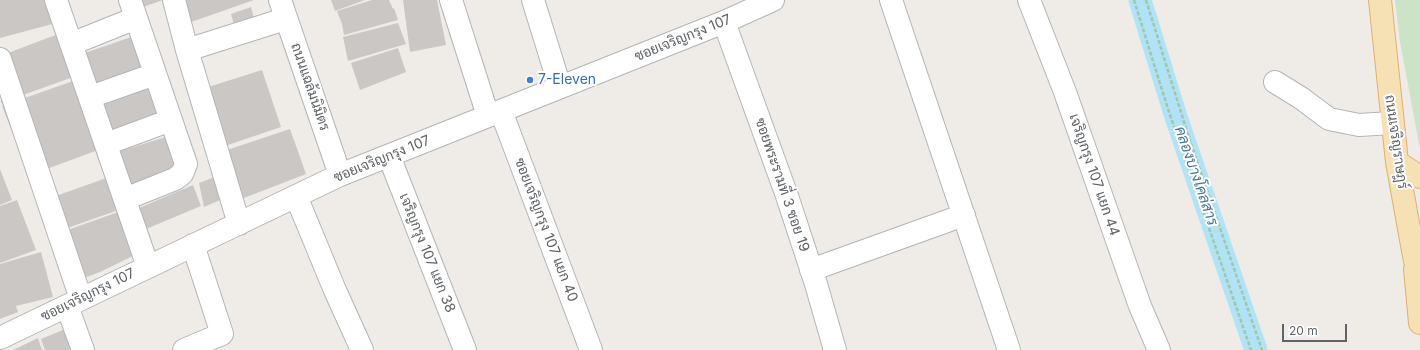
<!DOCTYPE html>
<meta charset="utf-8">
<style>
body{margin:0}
#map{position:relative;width:1420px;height:350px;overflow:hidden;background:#efece8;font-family:Inter,sans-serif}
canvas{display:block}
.scale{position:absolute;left:1282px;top:324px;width:65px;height:18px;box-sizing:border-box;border:2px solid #5f6366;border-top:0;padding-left:5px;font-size:12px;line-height:14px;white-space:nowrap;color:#5f6366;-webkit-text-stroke:3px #fff;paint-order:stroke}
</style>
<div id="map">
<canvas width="1420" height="350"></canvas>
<div class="scale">20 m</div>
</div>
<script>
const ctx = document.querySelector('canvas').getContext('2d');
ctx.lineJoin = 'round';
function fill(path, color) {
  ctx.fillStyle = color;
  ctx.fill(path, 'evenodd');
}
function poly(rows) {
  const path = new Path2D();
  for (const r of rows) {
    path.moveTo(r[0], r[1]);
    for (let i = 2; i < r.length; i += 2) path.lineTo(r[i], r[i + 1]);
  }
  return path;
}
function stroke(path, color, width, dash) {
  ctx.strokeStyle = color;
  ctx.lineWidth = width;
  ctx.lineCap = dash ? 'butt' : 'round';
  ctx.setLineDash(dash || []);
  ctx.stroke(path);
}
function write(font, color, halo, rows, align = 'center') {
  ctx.font = font + ' Inter,Sarabun,sans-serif';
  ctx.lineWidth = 4;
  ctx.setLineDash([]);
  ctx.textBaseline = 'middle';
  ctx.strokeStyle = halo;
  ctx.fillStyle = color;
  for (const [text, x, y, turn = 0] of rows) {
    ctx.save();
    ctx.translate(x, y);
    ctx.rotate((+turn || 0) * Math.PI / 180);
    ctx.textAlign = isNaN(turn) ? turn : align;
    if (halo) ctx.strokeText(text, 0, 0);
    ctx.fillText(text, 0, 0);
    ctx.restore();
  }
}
fill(poly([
 [1395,0,1420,0,1420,149,1400,42]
]), '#cce3c7');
stroke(poly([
 [1140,0,1176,117,1256,350]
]), '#b1e3f6', 23);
fill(poly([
 [0,0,49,0,56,23,0,38],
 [138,0,163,0,140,8],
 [166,0,254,0,174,28],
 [331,0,365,0,335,11],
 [372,0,389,0,393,9,394,8,398,20,344,35,342,24,337,11],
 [403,0,437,0,446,45,410,52],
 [251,7,255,22,235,28,231,14],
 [398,23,406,44,348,61,343,37],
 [58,34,73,77,1,103,0,56],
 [137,35,150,72,93,91,82,54],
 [398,48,406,72,360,90,351,63],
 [262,70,281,127,222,147,205,88],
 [73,81,98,150,28,176,18,147,2,106],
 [153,85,165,122,111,140,99,105],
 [290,129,306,174,236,201,221,152],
 [169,136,182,174,126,190,117,152],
 [0,169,12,200,0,205],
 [220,175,227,197,204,207,199,183],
 [112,176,124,208,62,230,53,197],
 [193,185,201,206,146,229,139,208],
 [17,200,36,250,0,263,0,206],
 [121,211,137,254,100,272,79,280,62,232],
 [41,252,53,297,16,306,18,312,0,319,0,264],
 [80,323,90,350,45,350,41,339],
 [38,338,42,350,13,350]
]), '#cbc7c4');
const minor = poly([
 [56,0,148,267],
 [174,0,187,50,239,224],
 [280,0,340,175],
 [451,0,488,116],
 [533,0,560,87],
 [891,0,1009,350],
 [1029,0,1065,92,1140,306,1159,350],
 [724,22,787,196,816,284,835,350],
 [71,44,136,18],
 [187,50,285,19],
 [0,59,81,299],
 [1275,82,1301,98,1329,119,1359,125,1392,123],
 [90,97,155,74],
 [501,111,591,350],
 [106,144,171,120],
 [389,156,465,350],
 [296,196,334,288,362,350],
 [125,199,175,179,182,174,186,164,130,0],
 [811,270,964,215],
 [67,306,83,350],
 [0,338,340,175,724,22,773,0],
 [184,350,222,334,193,245]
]);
const major = poly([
 [1380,0,1397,162,1414,256,1420,283],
 [1397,162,1420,177],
 [1415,269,1420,323]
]);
stroke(minor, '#b2b5b8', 24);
stroke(major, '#e2af6d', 24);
stroke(poly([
 [1134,0,1168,109,1251,350],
 [1146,0,1189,138,1262,350]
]), '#a3c6a7', 2.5, [4, 2]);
stroke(minor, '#fff', 22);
stroke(major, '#f6e1b5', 22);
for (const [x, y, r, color] of [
 [530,80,4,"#3f7fe0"]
]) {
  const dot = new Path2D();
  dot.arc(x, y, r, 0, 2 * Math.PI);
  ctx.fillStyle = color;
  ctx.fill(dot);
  stroke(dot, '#fff', 1.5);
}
write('14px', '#5f6366', '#fff', [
 ["ซอยเจริญกรุง 107",683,38,-22],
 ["ถนนแฉล้มนิมิตร",310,87,71],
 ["ถนนเจริญราษฎร์",1396,142,82],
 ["ซอยเจริญกรุง 107",382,159,-22],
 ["เจริญกรุง 107 แยก 44",1094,175,71],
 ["ซอยพระรามที่ 3 ซอย 19",782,185,71],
 ["ซอยเจริญกรุง 107 แยก 40",546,230,69],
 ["เจริญกรุง 107 แยก 38",427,253,68],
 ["ซอยเจริญกรุง 107",88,295,-26]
]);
write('14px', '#366cbe', '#fff', [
 ["7-Eleven",538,80]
], 'left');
write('italic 15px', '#477a96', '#fff', [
 ["คลองบางโคล่สาร",1196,176,71]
]);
</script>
